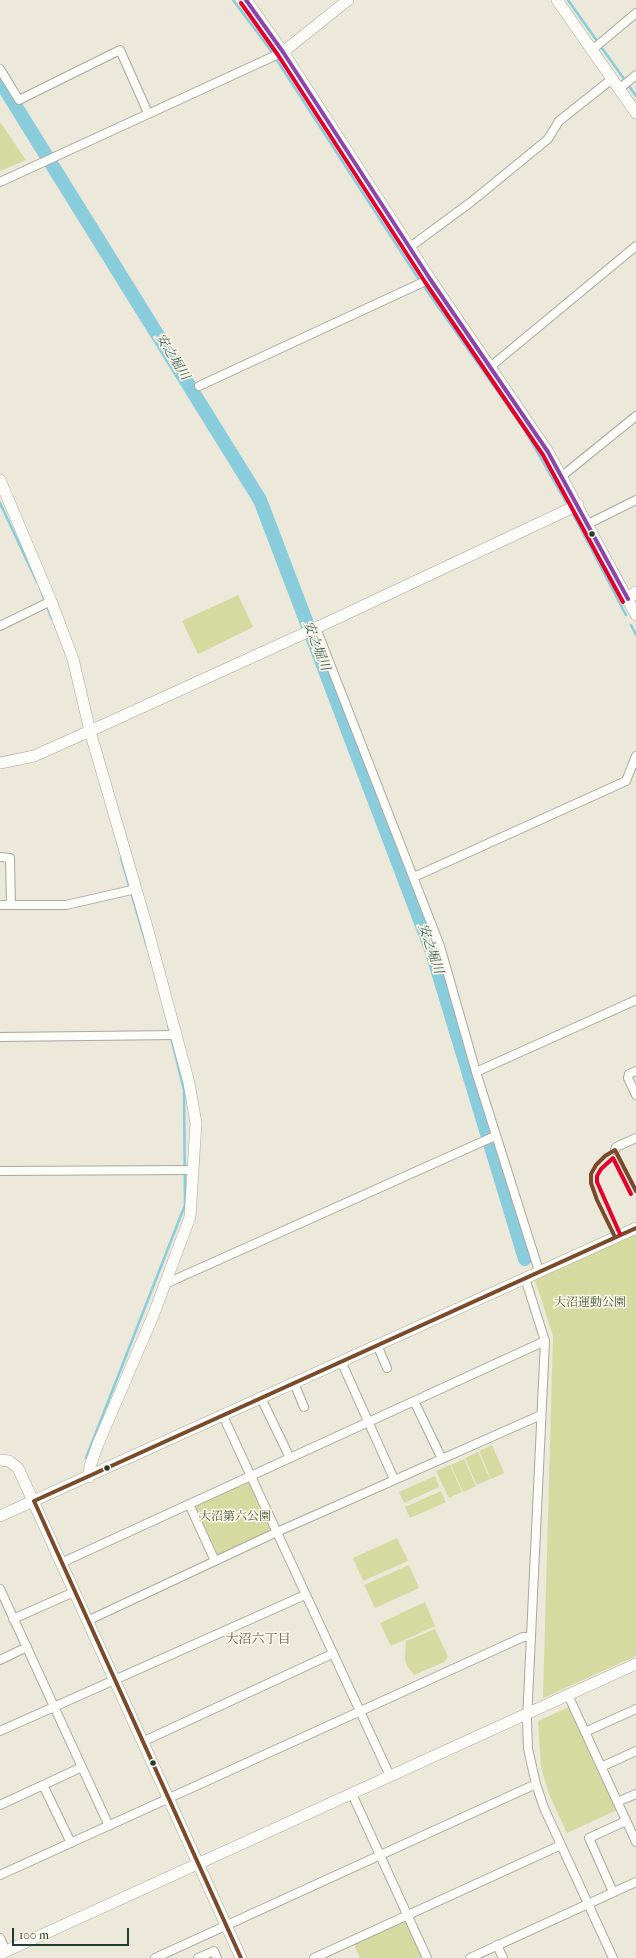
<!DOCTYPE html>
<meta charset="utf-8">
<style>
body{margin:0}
#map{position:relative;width:636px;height:1958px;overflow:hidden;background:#ece8da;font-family:"IM FELL French Canon",serif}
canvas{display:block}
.scale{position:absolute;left:12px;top:1928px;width:117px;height:18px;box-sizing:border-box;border:2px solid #1f3d34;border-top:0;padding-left:5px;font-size:12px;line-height:14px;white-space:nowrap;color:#1f3d34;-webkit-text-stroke:3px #fcf5e5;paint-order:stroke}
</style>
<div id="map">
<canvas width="636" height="1958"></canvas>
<div class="scale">100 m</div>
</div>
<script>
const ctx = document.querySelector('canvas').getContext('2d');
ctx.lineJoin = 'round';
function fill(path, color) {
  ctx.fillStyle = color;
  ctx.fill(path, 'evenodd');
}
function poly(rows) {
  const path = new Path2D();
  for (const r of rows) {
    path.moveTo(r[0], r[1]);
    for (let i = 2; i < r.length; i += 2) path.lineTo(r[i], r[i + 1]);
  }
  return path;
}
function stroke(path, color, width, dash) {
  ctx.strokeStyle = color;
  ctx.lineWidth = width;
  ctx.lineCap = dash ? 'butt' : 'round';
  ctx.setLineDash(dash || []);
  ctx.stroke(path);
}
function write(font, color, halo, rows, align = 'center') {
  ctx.font = font + ' "IM FELL French Canon","Noto Serif JP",serif';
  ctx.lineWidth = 3.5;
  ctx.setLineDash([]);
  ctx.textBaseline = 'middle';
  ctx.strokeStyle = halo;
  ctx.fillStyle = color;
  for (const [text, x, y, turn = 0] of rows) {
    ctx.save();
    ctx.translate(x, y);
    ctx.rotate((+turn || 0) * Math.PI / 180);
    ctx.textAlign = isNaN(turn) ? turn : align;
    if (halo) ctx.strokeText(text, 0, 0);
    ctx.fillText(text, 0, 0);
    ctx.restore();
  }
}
fill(poly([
 [0,122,26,160,0,171],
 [238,595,253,627,198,654,182,621],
 [636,1232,636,1656,543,1698,553,1336,534,1277],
 [492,1445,504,1473,491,1479,479,1451],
 [478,1452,490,1479,477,1485,465,1458],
 [464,1459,476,1486,463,1492,451,1465],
 [450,1465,462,1492,449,1498,436,1471],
 [435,1476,439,1487,404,1503,399,1492],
 [250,1480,273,1530,218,1555,194,1505],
 [441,1491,446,1502,410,1518,405,1507],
 [397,1538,408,1561,363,1581,353,1558],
 [409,1565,419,1588,375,1608,364,1585],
 [425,1602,435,1626,391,1646,380,1623],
 [435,1629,448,1657,444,1662,414,1675,407,1666,405,1659,406,1641],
 [569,1707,617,1810,567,1833,549,1794,541,1767,538,1721],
 [406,1918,424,1958,360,1958,353,1942]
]), '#d4daa0');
stroke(poly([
 [233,0,269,48,418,278,524,429,566,502],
 [568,0,636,96],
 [0,503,37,582],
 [573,514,626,615],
 [40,588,52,619],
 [631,625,636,635],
 [121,858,147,947],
 [86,1458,185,1205,184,1090,168,1025]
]), '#89cddc', 2.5);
stroke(poly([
 [0,81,260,500,431,949,525,1259]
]), '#89cddc', 14);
const street = poly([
 [592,50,636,13],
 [0,69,19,100,120,50,148,113],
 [619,89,636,75],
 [0,182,283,52],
 [410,247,471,202,548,139,559,121,612,79],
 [490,367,636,246],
 [199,386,430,279],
 [562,476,636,416],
 [588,524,636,500],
 [0,626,51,601],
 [316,628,440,946,476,1072,539,1271],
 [0,857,10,858,11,905],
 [414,877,626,781,636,756],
 [0,905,66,905,136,889],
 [0,1037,176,1035],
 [636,1071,629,1074,628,1078,636,1095],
 [476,1072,636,1000],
 [615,1150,616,1147,636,1138],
 [0,1171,194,1170],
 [525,1278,545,1341,527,1720,528,1749,536,1784,544,1808,613,1958],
 [165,1284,495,1136],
 [377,1345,387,1368],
 [341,1361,394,1479],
 [294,1383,304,1407],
 [261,1398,290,1458],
 [414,1401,442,1459],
 [223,1416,390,1776],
 [189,1504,215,1561],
 [61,1563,545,1341],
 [0,1589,109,1826],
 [13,1619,74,1592],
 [87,1621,277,1532,541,1415],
 [0,1660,27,1647],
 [568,1695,636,1842],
 [0,1731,305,1595],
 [585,1732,636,1709],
 [142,1742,332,1654],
 [601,1767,636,1751],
 [43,1785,71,1843],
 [352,1794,427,1958],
 [617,1802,636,1794],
 [0,1805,82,1767],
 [0,1875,464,1664,523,1637,530,1637],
 [613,1892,589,1838,626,1821],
 [0,1938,6,1951],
 [497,1945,503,1958],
 [155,1958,536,1784],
 [198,1958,214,1951,217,1958],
 [314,1958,561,1845],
 [470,1958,636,1882]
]);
const secondary = poly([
 [246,0,283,52,430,279,548,452,636,615],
 [557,0,636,113],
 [283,52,348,0],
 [0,480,51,601,73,659,90,731,147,927,189,1083,196,1123,190,1217,153,1316,98,1444,90,1466,89,1477],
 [628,599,636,592],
 [0,763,34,756,90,731,316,628,578,505],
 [0,1460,9,1461,18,1468,241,1958],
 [0,1516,636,1228],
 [0,1954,636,1664]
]);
stroke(street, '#a7a9a0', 10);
stroke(secondary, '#a7a9a0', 12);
stroke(street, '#fcfcf9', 8);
stroke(secondary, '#fcfcf9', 11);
stroke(poly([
 [615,1237,597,1200,591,1183,591,1174,596,1165,605,1156,615,1150,636,1191],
 [34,1501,636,1228],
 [34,1501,241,1958]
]), '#7a4b2a', 4);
stroke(poly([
 [241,3,278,55,425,282,543,455,623,602],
 [620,1234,597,1182,597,1176,601,1169,613,1158,631,1194]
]), '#e4002b', 4);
stroke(poly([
 [246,0,283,52,430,279,548,452,628,599]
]), '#8e44ad', 4);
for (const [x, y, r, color] of [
 [592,534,3.5,"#1f3d34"],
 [107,1468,3.5,"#1f3d34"],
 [153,1763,3.5,"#1f3d34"]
]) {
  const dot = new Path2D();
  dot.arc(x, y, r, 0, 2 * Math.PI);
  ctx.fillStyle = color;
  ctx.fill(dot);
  stroke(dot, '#fcf5e5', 1.5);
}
write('12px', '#3f5a40', '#fcf5e5', [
 ["大沼運動公園",590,1303],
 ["大沼第六公園",235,1517]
]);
write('italic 13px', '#2f5e5e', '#fcf5e5', [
 ["安之堀川",172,357,58],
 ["安之堀川",316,646,69],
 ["安之堀川",430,949,71]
]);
write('13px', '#645e57', '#fcf5e5', [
 ["大沼六丁目",258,1640]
]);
</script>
